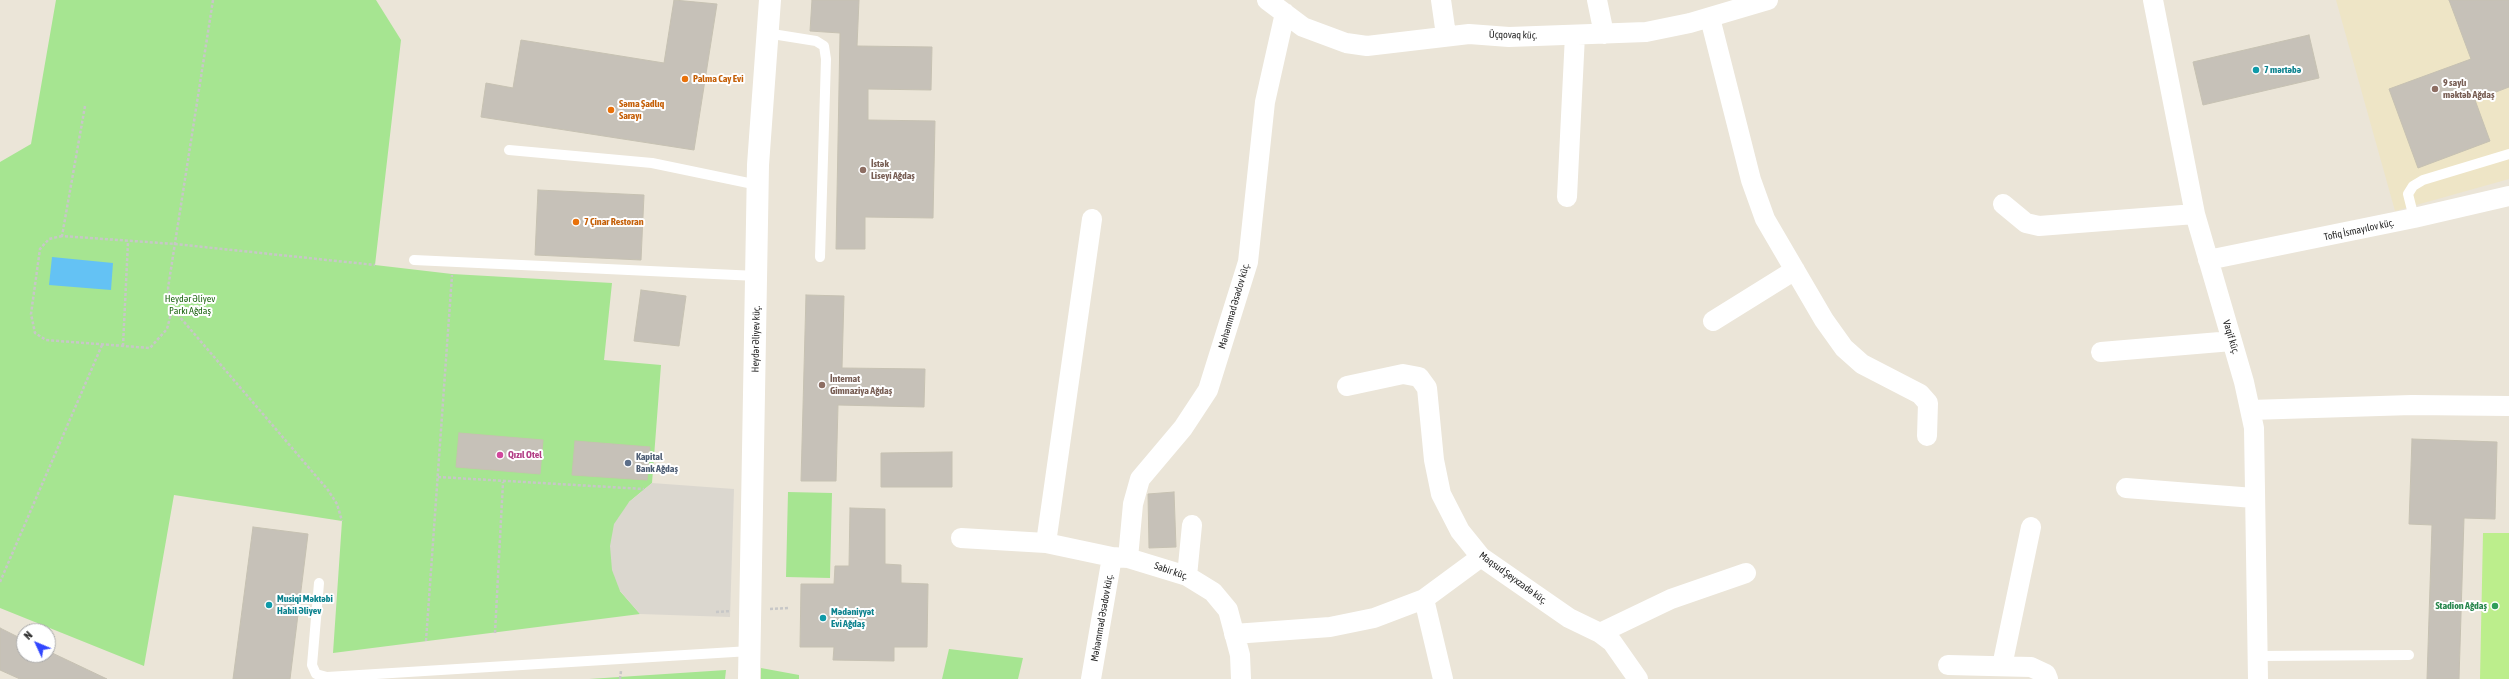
<!DOCTYPE html>
<meta charset="utf-8">
<style>
body{margin:0}
#map{position:relative;width:2509px;height:679px;overflow:hidden;background:#ebe5d8;font-family:"Asap Condensed",sans-serif}
canvas{display:block}
.north{position:absolute;left:16px;top:623px;width:40px;height:40px;box-sizing:border-box;background:#fff;border:1px solid #a9a9a9;border-radius:50%;rotate:314deg;font-size:11px;font-weight:700;line-height:16px;text-align:center;color:#282828}
.north::after{content:'';display:block;margin:auto;width:14px;height:18px;background:#3146ff;clip-path:polygon(50% 0,100% 100%,50% 72%,0 100%)}
</style>
<div id="map">
<canvas width="2509" height="679"></canvas>
<div class="north">N</div>
</div>
<script>
const ctx = document.querySelector('canvas').getContext('2d');
ctx.lineJoin = 'round';
function fill(path, color) {
  ctx.fillStyle = color;
  ctx.fill(path, 'evenodd');
}
function poly(rows) {
  const path = new Path2D();
  for (const r of rows) {
    path.moveTo(r[0], r[1]);
    for (let i = 2; i < r.length; i += 2) path.lineTo(r[i], r[i + 1]);
  }
  return path;
}
function stroke(path, color, width, dash) {
  ctx.strokeStyle = color;
  ctx.lineWidth = width;
  ctx.lineCap = dash ? 'butt' : 'round';
  ctx.setLineDash(dash || []);
  ctx.stroke(path);
}
function write(font, color, halo, rows, align = 'center') {
  ctx.font = font + ' "Asap Condensed",sans-serif';
  ctx.lineWidth = 4;
  ctx.setLineDash([]);
  ctx.textBaseline = 'middle';
  ctx.strokeStyle = halo;
  ctx.fillStyle = color;
  for (const [text, x, y, turn = 0] of rows) {
    ctx.save();
    ctx.translate(x, y);
    ctx.rotate((+turn || 0) * Math.PI / 180);
    ctx.textAlign = isNaN(turn) ? turn : align;
    if (halo) ctx.strokeText(text, 0, 0);
    ctx.fillText(text, 0, 0);
    ctx.restore();
  }
}
fill(poly([
 [2336,0,2509,0,2509,179,2395,211]
]), '#eee5c6');
fill(poly([
 [56,0,376,0,401,40,375,265,452,274,612,283,604,360,661,365,652,483,629,502,620,591,640,614,333,653,342,521,174,495,144,666,0,608,0,162,31,144],
 [788,492,832,493,830,578,786,577],
 [949,649,1023,658,1018,679,942,679],
 [761,668,799,675,799,679,761,679],
 [726,670,725,679,589,679]
]), '#a6e591');
fill(poly([
 [2483,533,2509,533,2509,679,2480,679]
]), '#bcee8c');
fill(poly([
 [652,483,734,489,730,617,640,614,620,591,612,570,610,546,614,524,629,502]
]), '#dbd7cf');
fill(poly([
 [52,257,113,263,111,290,49,285]
]), '#64c2f4');
const building = poly([
 [674,0,717,4,694,150,481,117,486,83,513,88,521,40,664,63,674,0],
 [812,0,859,0,857,46,932,47,931,90,868,89,868,120,935,121,933,218,865,217,865,249,836,249,840,33,810,31,812,0],
 [2449,0,2509,0,2509,87,2475,100,2490,141,2418,168,2389,89,2471,59,2449,0],
 [2309,35,2319,78,2203,105,2193,62,2309,35],
 [538,190,644,195,641,260,535,255,538,190],
 [641,290,686,296,679,346,634,341,641,290],
 [806,295,844,296,842,368,925,369,924,407,838,405,836,481,801,481,806,295],
 [459,433,543,440,540,474,456,467,459,433],
 [2412,439,2497,442,2495,519,2464,518,2459,679,2427,679,2432,525,2409,524,2412,439],
 [575,441,650,447,647,480,572,475,575,441],
 [952,452,952,487,881,487,881,453,952,452],
 [1174,492,1176,547,1149,548,1148,494,1174,492],
 [850,508,885,509,885,564,901,565,901,583,928,584,927,647,894,647,894,661,833,660,834,647,800,647,801,584,834,584,835,566,849,566,850,508],
 [253,527,308,534,290,679,233,679,253,527],
 [0,628,24,640,24,655,48,655,48,651,107,679,20,679,0,670,0,628]
]);
fill(building, '#c6c1b8');
stroke(building, '#c6c1b2', 1);
stroke(poly([
 [213,0,168,288,173,309,328,490,337,504,342,521],
 [85,106,62,236,175,244,375,265],
 [62,236,49,239,40,249,31,314,35,333,46,340,150,348,167,329,172,310],
 [123,346,128,242],
 [438,477,644,489],
 [0,582,102,345],
 [770,609,789,608],
 [716,612,731,611],
 [495,633,503,482],
 [426,641,452,275],
 [620,679,621,671]
]), '#c7c7c7', 2.5, [3, 2]);
stroke(poly([
 [766,33,816,41,824,46,826,59,820,257],
 [509,150,652,163,758,185],
 [2414,218,2408,194,2413,186,2423,180,2509,154],
 [414,260,757,276],
 [319,583,312,665,316,674,327,677,750,651],
 [2258,656,2409,655]
]), '#fff', 10);
stroke(poly([
 [1267,0,1303,27,1346,43,1367,46,1469,34,1509,37,1646,32,1690,23,1768,0],
 [1441,0,1446,35],
 [1597,0,1604,34],
 [2153,0,2195,214,2244,382,2254,428,2258,679],
 [1710,18,1751,180,1765,219,1824,320,1844,348,1862,364,1920,394,1928,403,1927,436],
 [1567,197,1575,35],
 [2003,204,2026,223,2039,226,2195,214],
 [1092,219,1046,543,1112,557],
 [2208,260,2414,218,2509,196],
 [1713,321,1795,270],
 [2101,352,2232,341],
 [1347,386,1403,374,1419,377,1427,388,1434,460,1441,494,1460,531,1481,557,1569,618,1600,633,1612,642,1638,679],
 [2250,410,2412,405,2509,406],
 [2126,488,2254,498],
 [961,538,1046,543],
 [1128,558,1187,576,1213,592,1228,610,1240,655,1241,679],
 [1187,576,1192,525],
 [1424,599,1443,679],
 [1600,633,1671,599,1746,573],
 [1234,634,1330,627,1374,618,1424,599,1481,557],
 [1948,665,2031,667,2046,674,2048,679],
 [2002,666,2031,527],
 [1091,679,1112,557,1128,558,1133,504,1140,479,1183,428,1208,390,1248,262,1265,102,1285,13]
]), '#fff', 20);
stroke(poly([
 [749,679,758,165,770,0]
]), '#fff', 22);
for (const [x, y, r, color] of [
 [2256,70,4,"#0f9aa8"],
 [685,79,4,"#e8710a"],
 [2435,89,4,"#8d6e63"],
 [611,110,4,"#e8710a"],
 [863,170,4,"#8d6e63"],
 [576,222,4,"#e8710a"],
 [822,385,4,"#8d6e63"],
 [500,455,4,"#d1479c"],
 [628,463,4,"#5c6f8a"],
 [269,605,4,"#0f9aa8"],
 [2495,606,4,"#2e9e5b"],
 [823,618,4,"#0f9aa8"]
]) {
  const dot = new Path2D();
  dot.arc(x, y, r, 0, 2 * Math.PI);
  ctx.fillStyle = color;
  ctx.fill(dot);
  stroke(dot, '#fff', 1.5);
}
write('10px', '#282828', '#fff', [
 ["Üçqovaq küç.",1513,35,1],
 ["Tofiq İsmayılov küç.",2359,230,-12],
 ["Məhəmməd Əsədov küç.",1234,306,-74],
 ["Vaqif küç.",2231,337,73],
 ["Heydər Əliyev küç.",756,339,-89],
 ["Sabir küç.",1171,571,19],
 ["Maqsud Şeyxzadə küç.",1513,578,36],
 ["Məhəmməd Əsədov küç.",1102,618,-80]
]);
write('bold 10px', '#0d838f', '#fff', [
 ["7 mərtəbə",2264,70],
 ["Musiqi Məktəbi",277,599],
 ["Habil Əliyev",277,611],
 ["Mədəniyyət",831,612],
 ["Evi Ağdaş",831,624]
], 'left');
write('bold 10px', '#c56008', '#fff', [
 ["Palma Cay Evi",693,79],
 ["Səma Şadlıq",619,104],
 ["Sarayı",619,116],
 ["7 Çinar Restoran",584,222]
], 'left');
write('bold 10px', '#785e54', '#fff', [
 ["9 saylı",2443,83],
 ["məktəb Ağdaş",2443,95],
 ["İstək",871,164],
 ["Liseyi Ağdaş",871,176],
 ["İnternat",830,379],
 ["Gimnaziya Ağdaş",830,391]
], 'left');
write('10px', '#206715', '#fff', [
 ["Heydər Əliyev",190,299],
 ["Parkı Ağdaş",190,311]
]);
write('bold 10px', '#b23c85', '#fff', [
 ["Qızıl Otel",508,455]
], 'left');
write('bold 10px', '#4e5e75', '#fff', [
 ["Kapital",636,457],
 ["Bank Ağdaş",636,469]
], 'left');
write('bold 10px', '#27864d', '#fff', [
 ["Stadion Ağdaş",2487,606]
], 'right');
</script>
